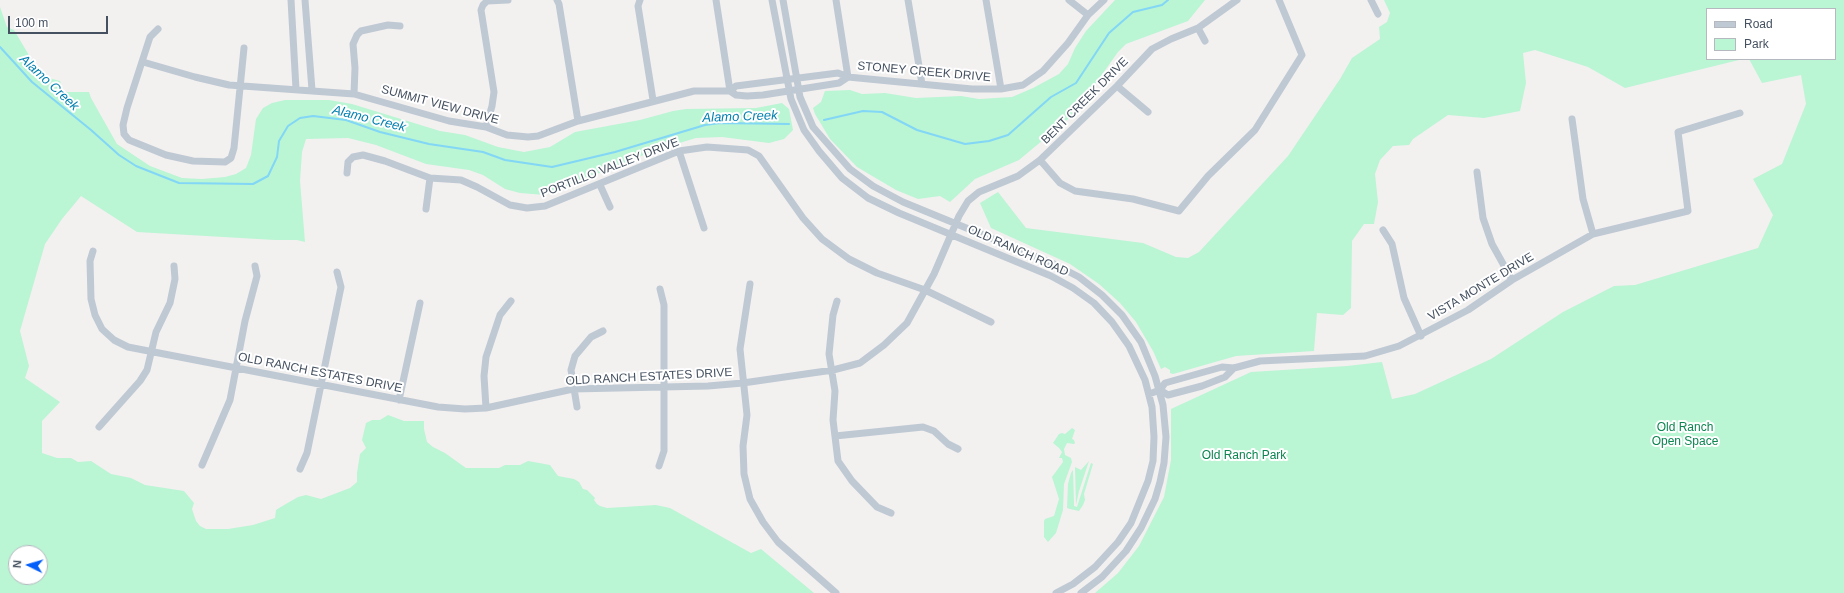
<!DOCTYPE html>
<style>
body{margin:0}
#map{position:relative;width:1844px;height:593px;overflow:hidden;background:#f3f0f0;font-family:Helvetica,sans-serif}
canvas{display:block}
.legend{position:absolute;left:1706px;top:8px;width:130px;height:52px;box-sizing:border-box;background:#fff;border:1px solid #b5b9bf;margin:0;padding:5px 7px;list-style:none;font-size:12px;color:#455160}
.legend li{display:flex;align-items:center;gap:8px;height:20px}
.legend b{width:20px;border:1px solid #b5b9bf}
.north{position:absolute;left:8px;top:545px;width:40px;height:40px;box-sizing:border-box;background:#fff;border:1px solid #b5b9bf;border-radius:50%;rotate:275deg;font-size:11px;font-weight:700;line-height:16px;text-align:center;color:#455160}
.north::after{content:'';display:block;margin:auto;width:14px;height:18px;background:#045ef9;clip-path:polygon(50% 0,100% 100%,50% 72%,0 100%)}
.scale{position:absolute;left:8px;top:16px;width:100px;height:18px;box-sizing:border-box;border:2px solid #455160;border-top:0;padding-left:5px;font-size:12px;line-height:14px;white-space:nowrap;color:#455160;-webkit-text-stroke:3px #fff;paint-order:stroke}
</style>
<div id="map">
<canvas width="1844" height="593"></canvas>
<ul class="legend">
<li><b style="height:5px;background:#bfc9d3"></b>Road</li>
<li><b style="height:11px;background:#baf5d4"></b>Park</li>
</ul>
<div class="north">N</div>
<div class="scale">100 m</div>
</div>
<script>
const ctx = document.querySelector('canvas').getContext('2d');
ctx.lineJoin = 'round';
function fill(path, color) {
  ctx.fillStyle = color;
  ctx.fill(path, 'evenodd');
}
function poly(rows) {
  const path = new Path2D();
  for (const r of rows) {
    path.moveTo(r[0], r[1]);
    for (let i = 2; i < r.length; i += 2) path.lineTo(r[i], r[i + 1]);
  }
  return path;
}
function stroke(path, color, width, dash) {
  ctx.strokeStyle = color;
  ctx.lineWidth = width;
  ctx.lineCap = dash ? 'butt' : 'round';
  ctx.setLineDash(dash || []);
  ctx.stroke(path);
}
function write(font, color, halo, rows, align = 'center') {
  ctx.font = font + ' Helvetica,sans-serif';
  ctx.lineWidth = 4;
  ctx.setLineDash([]);
  ctx.textBaseline = 'middle';
  ctx.strokeStyle = halo;
  ctx.fillStyle = color;
  for (const [text, x, y, turn = 0] of rows) {
    ctx.save();
    ctx.translate(x, y);
    ctx.rotate((+turn || 0) * Math.PI / 180);
    ctx.textAlign = isNaN(turn) ? turn : align;
    if (halo) ctx.strokeText(text, 0, 0);
    ctx.fillText(text, 0, 0);
    ctx.restore();
  }
}
fill(poly([
 [1115,0,1205,0,1188,21,1126,44,1118,52,1077,110,1067,120,1019,160,975,179,950,202,940,196,918,199,896,190,857,167,830,139,815,114,813,108,821,102,825,91,850,90,862,94,885,93,916,98,961,96,979,99,1012,97,1033,88,1059,74,1068,64,1075,48,1086,31],
 [1384,0,1844,0,1844,593,1095,593,1118,573,1139,546,1164,497,1171,460,1171,409,1251,372,1347,366,1382,362,1392,399,1415,394,1491,359,1563,312,1614,286,1635,285,1758,248,1773,215,1753,179,1782,164,1806,104,1801,75,1762,83,1749,59,1835,59,1835,9,1707,9,1707,59,1743,59,1625,88,1588,67,1535,50,1523,53,1526,83,1520,111,1484,118,1448,115,1413,139,1409,145,1393,146,1380,160,1375,174,1378,202,1374,224,1364,224,1352,241,1351,308,1343,315,1317,313,1314,351,1236,356,1173,374,1170,373,1170,370,1165,367,1161,369,1153,351,1136,322,1120,303,1099,284,1070,264,991,228,980,203,998,192,1026,228,1143,243,1176,257,1188,258,1199,252,1288,156,1340,79,1352,58,1380,39,1379,27,1387,22,1390,13],
 [0,7,7,27,14,30,36,67,49,78,60,81,64,92,89,92,91,98,117,144,150,166,182,178,202,179,225,177,236,174,246,168,251,155,256,119,263,108,272,103,285,100,329,100,352,104,440,131,465,135,498,147,524,152,550,147,575,132,640,120,673,111,686,109,756,108,782,103,789,109,793,130,784,139,769,143,722,137,696,138,656,150,545,195,520,193,505,189,483,175,469,170,426,164,376,145,348,138,306,139,302,152,300,181,305,242,297,240,275,240,137,232,81,196,62,219,45,244,20,331,29,366,25,378,60,402,42,421,42,453,57,458,71,458,78,462,91,461,111,474,131,478,145,485,184,491,194,503,192,509,196,521,200,526,206,529,228,529,253,525,275,518,276,510,279,508,298,497,306,495,321,499,350,488,357,482,357,473,360,454,366,448,362,440,366,423,372,420,380,420,388,415,404,421,424,421,424,429,427,442,433,447,445,453,466,468,499,468,505,465,520,465,528,461,550,465,558,476,574,479,579,482,583,489,587,490,595,498,594,500,597,504,600,506,607,508,656,505,670,508,751,553,761,549,814,593,0,593],
 [16,553,40,553,40,577,16,577],
 [1072,428,1075,430,1072,439,1074,440,1075,443,1074,444,1067,443,1064,449,1065,455,1071,458,1072,462,1064,484,1063,510,1056,533,1048,542,1044,537,1044,521,1045,519,1054,516,1059,499,1052,477,1063,462,1062,458,1059,458,1062,452,1059,448,1053,443,1059,434,1062,433,1065,434],
 [1089,461,1079,491,1076,505,1075,467,1081,470],
 [1091,463,1093,464,1084,494,1085,500,1083,505,1079,511,1070,509,1067,508,1068,484,1071,473,1073,470,1074,503,1074,506,1077,507]
]), '#baf5d4');
stroke(poly([
 [0,47,32,82,91,130,119,155,136,166,179,183,253,184,268,176,277,157,279,141,288,126,300,118,313,116,346,120,380,132,429,144,483,152,505,160,552,167,615,152,705,125,720,123,789,124],
 [824,120,863,111,882,112,917,130,965,144,989,141,1008,135,1051,97,1076,83,1109,33,1133,12,1162,5,1168,0]
]), '#82d6f6', 2);
stroke(poly([
 [291,0,296,89],
 [305,0,312,90],
 [557,0,559,4,578,121],
 [640,0,638,6,653,100],
 [716,0,730,91],
 [772,0,791,99,804,130,819,151,842,178,868,198,899,213,1051,276,1073,288,1094,303,1112,322,1129,346,1145,380,1152,407,1154,437,1153,461,1148,481,1131,523,1118,542,1095,567,1073,584,1056,593],
 [783,0,800,97,813,127,850,169,873,186,903,202,1054,264,1079,277,1102,295,1122,315,1141,342,1155,376,1163,405,1166,437,1164,463,1160,482,1155,499,1141,528,1126,551,1102,577,1081,593],
 [836,0,848,77],
 [908,0,922,84],
 [986,0,1001,89],
 [1069,0,1088,15],
 [1371,0,1378,14],
 [1198,28,1205,41],
 [158,29,150,37,127,108,123,125,124,134,129,140,166,155,193,161,225,162,231,158,234,148,244,48],
 [143,62,195,77,229,85,354,94,449,121,486,127,507,135,528,137,538,136,578,121,694,91,730,91,736,95,747,96,763,95,839,83,848,77],
 [1117,86,1148,112],
 [730,91,736,86,838,73,848,77,972,89,1001,89,1023,85,1043,71,1068,43,1088,15,1104,0],
 [354,94,355,68,353,44,357,35,361,31,388,25,400,26],
 [1572,119,1583,199,1593,234],
 [486,127,492,106,494,92,481,10,483,5,487,1,508,0],
 [679,151,704,228],
 [1040,160,1060,183,1075,191,1133,199,1179,211,1208,176,1255,130,1302,55,1279,0],
 [1477,172,1483,218,1492,244,1512,280],
 [347,173,348,162,353,157,363,155,385,161,430,178,461,180,477,187,510,205,527,208,545,206,679,151,707,147,748,150,759,156,803,218,822,239,849,259,877,273,925,290,991,322],
 [600,185,610,207],
 [426,209,430,178],
 [1383,230,1392,244,1404,298,1421,336],
 [93,251,90,261,91,299,95,315,102,329,114,340,128,347,438,407,465,409,486,408,573,389,708,386,743,383,833,370,860,363,884,345,907,323,934,274,959,216,968,201,979,192,1018,176,1040,160,1117,86,1152,49,1171,39,1198,28,1237,0],
 [750,284,740,349,747,415,743,446,744,474,750,499,763,522,778,542,836,593],
 [837,301,833,315,829,354,835,391,833,420,838,461,852,481,877,507,891,513],
 [1160,390,1168,395,1202,386,1225,377,1234,368],
 [1149,394,1160,390,1165,383,1222,367,1234,368,1260,361,1365,356,1399,346,1468,310,1512,280,1593,234,1688,211,1678,132,1740,113],
 [399,400,420,303],
 [577,407,571,370,575,356,591,337,603,331],
 [486,408,484,376,486,357,500,315,511,301],
 [99,427,140,381,147,370,156,332,170,303,175,279,174,266],
 [835,436,923,427,934,431,948,444,958,449],
 [202,465,230,400,245,321,257,276,255,266],
 [659,466,664,451,664,305,660,289],
 [300,469,307,453,341,287,337,272]
]), '#bfc9d3', 7);
write('12px', '#455160', '#fff', [
 ["STONEY CREEK DRIVE",924,72,5],
 ["BENT CREEK DRIVE",1085,101,-45],
 ["SUMMIT VIEW DRIVE",440,105,15],
 ["PORTILLO VALLEY DRIVE",610,168,-21],
 ["OLD RANCH ROAD",1018,251,24],
 ["VISTA MONTE DRIVE",1481,287,-31],
 ["OLD RANCH ESTATES DRIVE",320,373,11],
 ["OLD RANCH ESTATES DRIVE",649,377,-3]
]);
write('12px', '#0c8551', '#fff', [
 ["Old Ranch",1685,428],
 ["Open Space",1685,442],
 ["Old Ranch Park",1244,456]
]);
write('italic 13px', '#017fb0', '#fff', [
 ["Alamo Creek",49,83,43],
 ["Alamo Creek",740,117,-2],
 ["Alamo Creek",369,119,14]
]);
</script>
